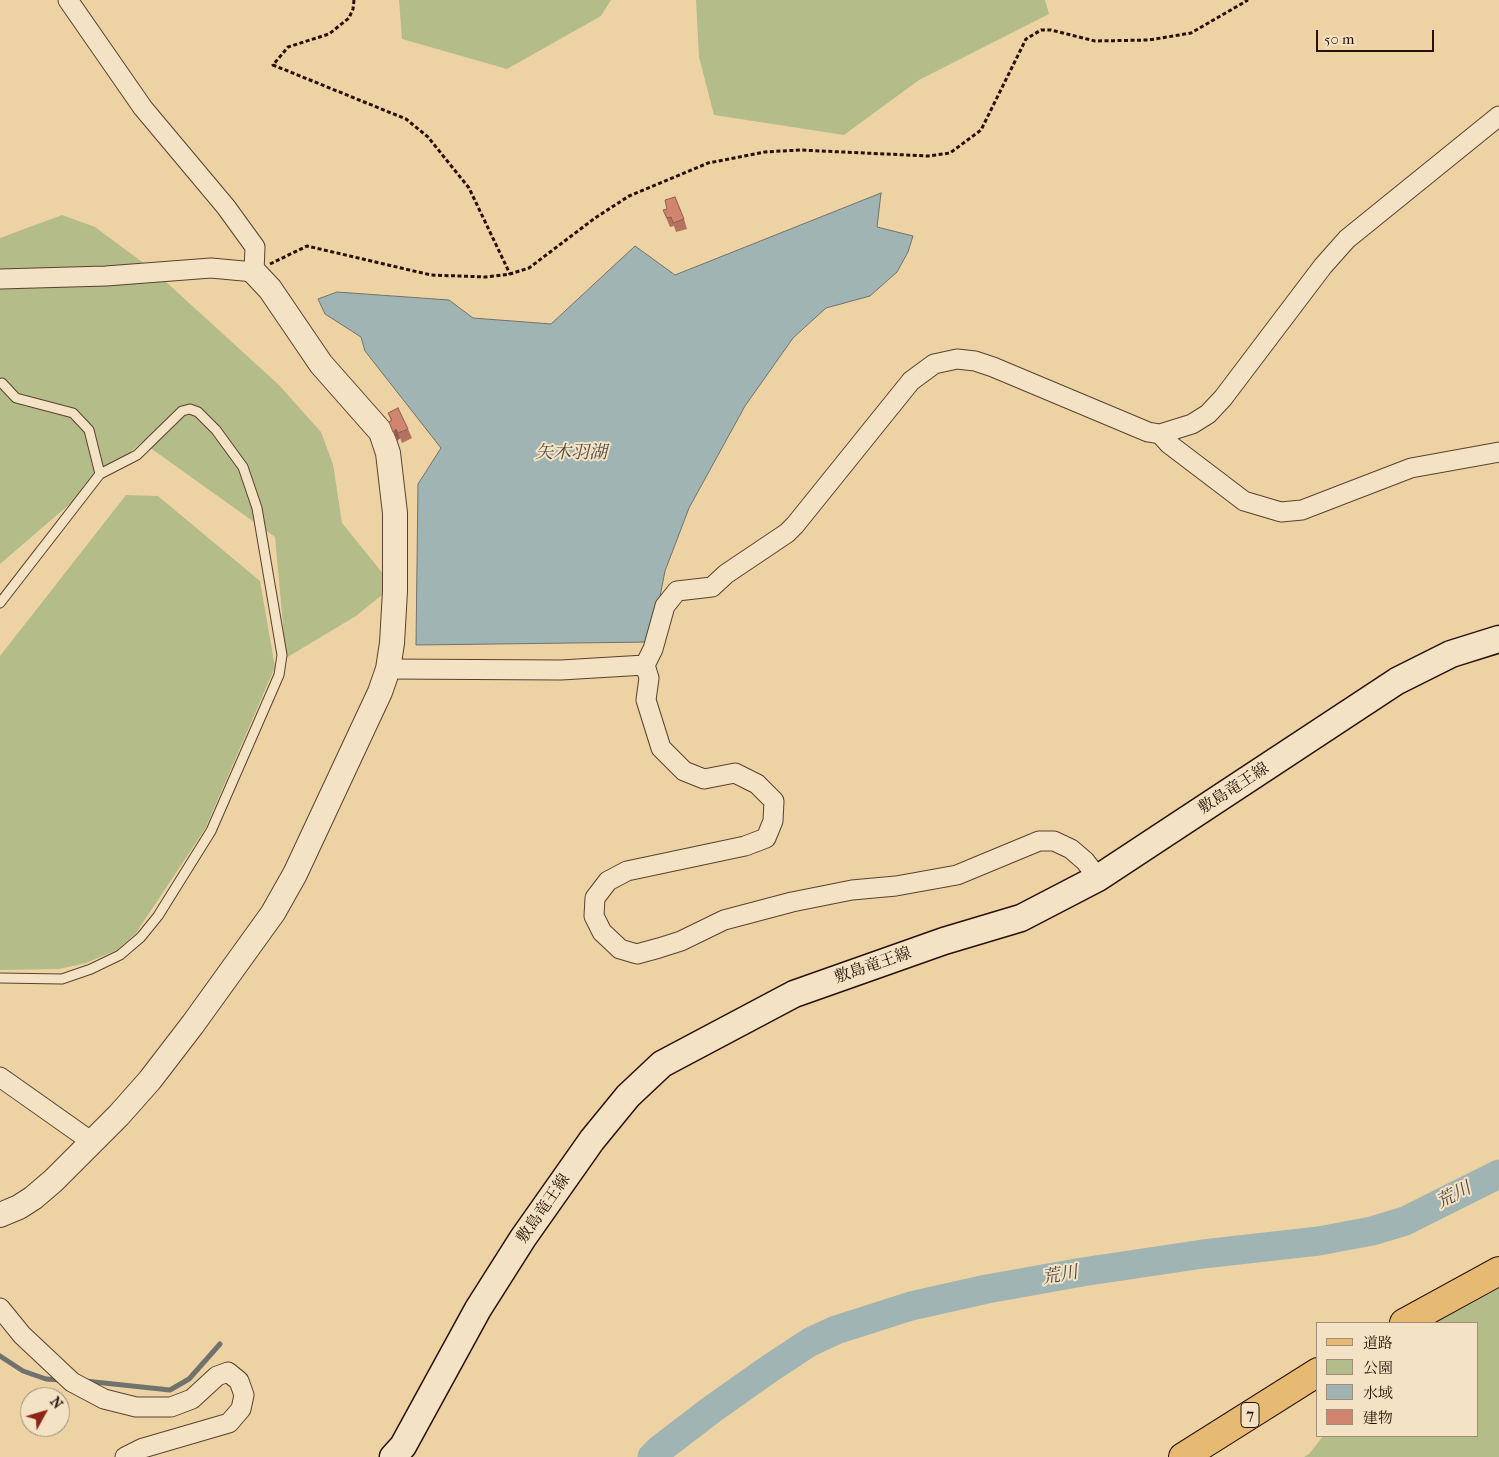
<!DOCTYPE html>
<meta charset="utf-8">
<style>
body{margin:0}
#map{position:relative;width:1499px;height:1457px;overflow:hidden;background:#edd3a4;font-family:"IM FELL French Canon","Noto Serif JP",serif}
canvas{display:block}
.legend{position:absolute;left:1316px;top:1322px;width:162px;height:115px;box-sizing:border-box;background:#f3e2c4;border:1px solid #a28e78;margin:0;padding:6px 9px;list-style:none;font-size:15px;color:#281006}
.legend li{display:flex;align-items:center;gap:10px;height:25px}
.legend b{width:25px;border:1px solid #a28e78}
.north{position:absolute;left:20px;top:1387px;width:50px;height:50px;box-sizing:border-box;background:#f3e2c4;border:1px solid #a28e78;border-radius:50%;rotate:51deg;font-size:14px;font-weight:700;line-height:20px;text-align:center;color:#281006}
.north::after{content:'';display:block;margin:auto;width:18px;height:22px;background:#8f2418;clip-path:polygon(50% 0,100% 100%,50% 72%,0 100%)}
.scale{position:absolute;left:1316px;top:30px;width:118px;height:22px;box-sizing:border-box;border:2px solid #281006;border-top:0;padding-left:6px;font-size:15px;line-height:18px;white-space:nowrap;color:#281006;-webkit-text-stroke:4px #f3e2c4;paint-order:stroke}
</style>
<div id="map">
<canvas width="1499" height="1457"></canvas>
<ul class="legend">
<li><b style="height:6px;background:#e6ba72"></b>道路</li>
<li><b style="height:14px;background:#b4bd89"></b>公園</li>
<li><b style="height:14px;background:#a0b4b3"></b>水域</li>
<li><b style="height:14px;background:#d18470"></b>建物</li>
</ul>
<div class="north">N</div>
<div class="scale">50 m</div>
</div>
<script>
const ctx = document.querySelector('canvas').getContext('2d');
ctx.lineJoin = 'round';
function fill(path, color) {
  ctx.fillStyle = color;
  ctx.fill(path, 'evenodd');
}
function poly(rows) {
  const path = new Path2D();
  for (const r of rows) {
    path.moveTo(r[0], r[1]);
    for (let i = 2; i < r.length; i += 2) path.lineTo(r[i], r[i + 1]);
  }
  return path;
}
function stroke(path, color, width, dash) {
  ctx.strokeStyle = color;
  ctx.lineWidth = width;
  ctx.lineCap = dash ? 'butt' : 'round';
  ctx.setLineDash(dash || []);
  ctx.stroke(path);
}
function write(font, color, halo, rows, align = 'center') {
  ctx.font = font + ' "IM FELL French Canon","Noto Serif JP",serif';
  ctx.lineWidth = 4;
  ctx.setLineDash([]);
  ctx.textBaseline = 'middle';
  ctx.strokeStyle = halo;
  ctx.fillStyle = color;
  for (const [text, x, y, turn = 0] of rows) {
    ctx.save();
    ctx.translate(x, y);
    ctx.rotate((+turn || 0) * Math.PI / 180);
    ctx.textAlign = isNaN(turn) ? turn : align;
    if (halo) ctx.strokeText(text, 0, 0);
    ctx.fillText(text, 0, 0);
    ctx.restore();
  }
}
fill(poly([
 [399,0,611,0,601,16,507,69,402,39],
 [696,0,1045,0,1049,14,919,80,844,135,714,115,699,57],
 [62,215,95,227,153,270,279,385,321,432,333,464,342,523,393,586,356,616,286,658,275,537,142,442,0,564,0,238],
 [126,495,158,496,260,581,275,667,205,829,136,933,117,950,86,963,59,969,0,970,0,656],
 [1499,1283,1499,1457,1304,1457,1309,1454,1323,1436,1478,1436,1478,1323,1426,1323]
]), '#b4bd89');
const water = poly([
 [881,193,877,227,913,236,908,252,897,272,870,296,826,308,793,338,745,406,689,508,665,571,651,642,416,645,418,484,441,448,365,351,361,337,325,314,318,299,337,292,449,300,473,318,551,324,635,246,675,275,881,193]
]);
fill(water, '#a0b4b3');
stroke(water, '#70726e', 1);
stroke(poly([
 [0,1356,23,1371,46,1379,61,1380],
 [85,1381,170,1390,189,1379,220,1344]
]), '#70726e', 5);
stroke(poly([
 [652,1457,660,1449,711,1410,769,1369,810,1342,836,1330,911,1306,987,1289,1082,1272,1203,1254,1319,1241,1372,1231,1405,1221,1499,1174]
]), '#a0b4b3', 29);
const service = poly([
 [2,383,16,398,73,413,89,430,100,474],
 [0,603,100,474,137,455,182,411,190,409,198,412,216,430,243,467,257,508,282,655,279,675,211,831,158,916,141,937,120,955,91,969,62,979,0,978]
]);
const minor = poly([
 [0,279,106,276,211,268,254,272,255,247,226,207,143,108,68,0],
 [1160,434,1169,444,1244,501,1281,512,1302,510,1411,468,1499,452],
 [388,669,561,670,645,665],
 [1098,878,1085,861,1071,849,1054,841,1039,841,957,875,896,886,852,890,792,902,724,920,681,941,659,948,637,954,620,949,602,932,594,916,595,898,608,881,627,871,745,846,766,838,773,821,774,801,757,784,735,773,704,779,684,771,661,748,646,700,649,678,645,665,653,649,665,606,677,591,712,587,726,574,787,533,795,525,911,381,934,364,957,359,975,361,993,367,1148,432,1160,434,1192,424,1208,414,1223,398,1323,266,1347,239,1499,116],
 [0,1077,92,1142],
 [0,1308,22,1335,72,1382,104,1399,136,1407,171,1407,192,1399,217,1376,228,1372,239,1381,244,1395,241,1409,229,1423,143,1448,125,1457]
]);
const tertiary = poly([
 [0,1215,19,1207,33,1198,53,1181,119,1115,150,1080,193,1024,273,913,295,874,380,692,388,669,392,643,395,591,395,513,388,453,381,432,321,364,270,289,254,272]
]);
const secondary = poly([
 [393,1457,403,1446,478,1309,523,1238,592,1140,628,1096,662,1064,794,994,944,941,1021,918,1098,878,1397,681,1451,654,1499,639]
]);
const primary = poly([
 [1404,1323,1499,1271],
 [1183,1457,1318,1372]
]);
stroke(service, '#59412e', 11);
stroke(minor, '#59412e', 21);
stroke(tertiary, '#59412e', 26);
stroke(secondary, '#281006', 29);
stroke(primary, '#281006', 30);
stroke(poly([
 [354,0,353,9,349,18,329,34,288,47,273,65,406,119,428,137,469,188,510,274],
 [270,264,307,246,431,275,486,277,510,274,529,268,595,218,629,196,708,163,765,152,800,150,928,156,950,153,981,130,1026,39,1041,30,1051,30,1095,41,1149,40,1191,33,1248,0]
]), '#281006', 3, [4, 2.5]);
stroke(service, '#f3e2c4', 9);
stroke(minor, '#f3e2c4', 19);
stroke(tertiary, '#f3e2c4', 24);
stroke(secondary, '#f3e2c4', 26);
stroke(primary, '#e6ba72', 28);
fill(poly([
 [663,210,684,219,687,229,676,232,674,226,670,227],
 [388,413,408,429,412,438,402,443,400,438,397,441,389,422,391,421]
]), '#b47260');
fill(poly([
 [396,429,400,438,397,441,393,432]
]), '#925c4e');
const building = poly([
 [675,197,684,219,673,223,671,217,667,218,663,210,667,209,665,200,675,197],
 [398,408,408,429,398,433,396,429,393,432,389,422,392,420,388,413,398,408]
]);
fill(building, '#d18470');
stroke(building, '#925c4e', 1);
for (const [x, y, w] of [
 [1250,1415,18]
]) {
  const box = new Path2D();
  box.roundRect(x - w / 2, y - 12.5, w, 25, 4);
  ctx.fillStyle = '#f3e2c4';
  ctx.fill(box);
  stroke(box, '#281006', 1);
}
write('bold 15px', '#281006', null, [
 ["7",1250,1415]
]);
write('16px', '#281006', '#f3e2c4', [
 ["敷島竜王線",1234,789,-33],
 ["敷島竜王線",873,966,-19],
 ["敷島竜王線",544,1209,-55]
]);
write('italic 18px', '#524943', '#f3e2c4', [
 ["矢木羽湖",571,454],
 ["荒川",1454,1196,-27],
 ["荒川",1060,1276,-10]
]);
</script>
